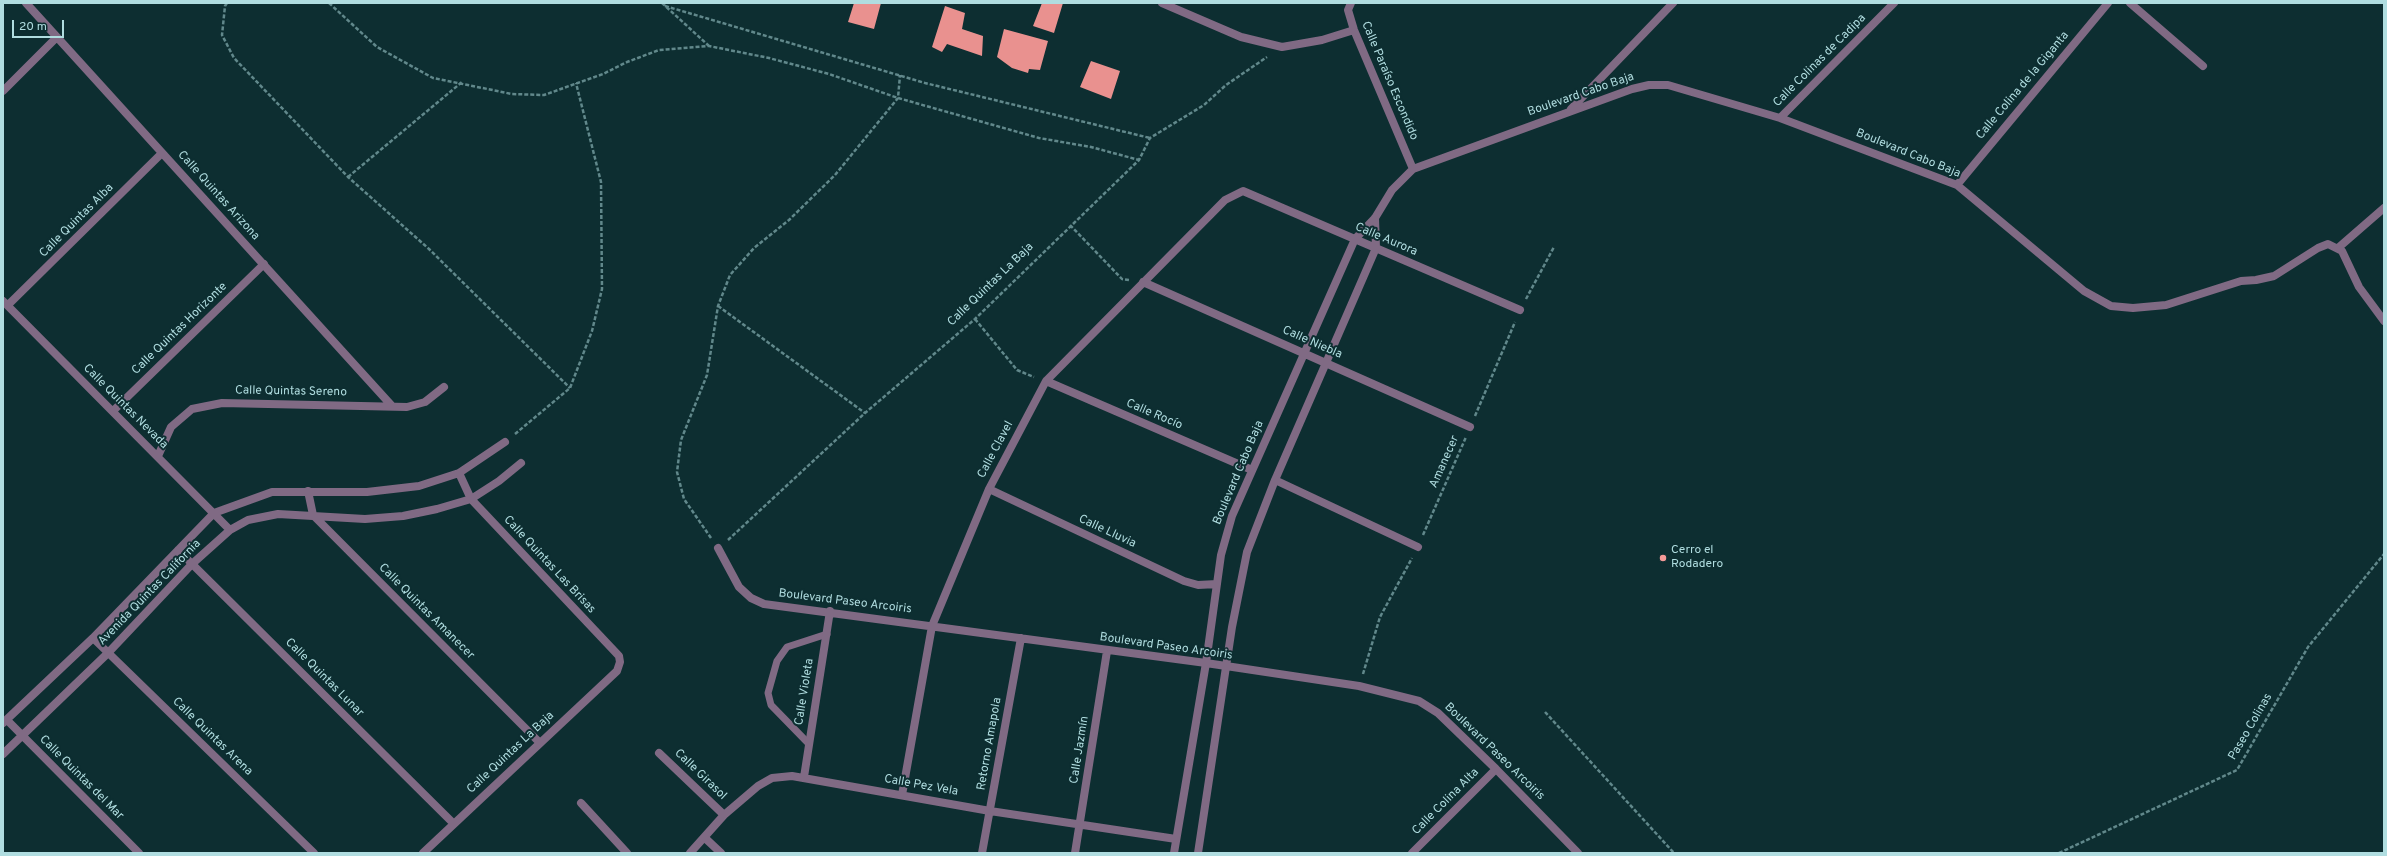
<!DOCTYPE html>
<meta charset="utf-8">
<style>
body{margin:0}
#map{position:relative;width:2387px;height:856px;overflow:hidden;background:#0d2e31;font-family:Overpass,sans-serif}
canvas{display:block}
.frame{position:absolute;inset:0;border:4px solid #b0dde0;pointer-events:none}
.scale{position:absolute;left:12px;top:20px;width:52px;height:18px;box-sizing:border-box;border:2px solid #b0dde0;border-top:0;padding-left:5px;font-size:12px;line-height:14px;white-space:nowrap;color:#b0dde0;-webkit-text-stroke:3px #0d2e31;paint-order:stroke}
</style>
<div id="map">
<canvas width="2387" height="856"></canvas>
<div class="frame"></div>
<div class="scale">20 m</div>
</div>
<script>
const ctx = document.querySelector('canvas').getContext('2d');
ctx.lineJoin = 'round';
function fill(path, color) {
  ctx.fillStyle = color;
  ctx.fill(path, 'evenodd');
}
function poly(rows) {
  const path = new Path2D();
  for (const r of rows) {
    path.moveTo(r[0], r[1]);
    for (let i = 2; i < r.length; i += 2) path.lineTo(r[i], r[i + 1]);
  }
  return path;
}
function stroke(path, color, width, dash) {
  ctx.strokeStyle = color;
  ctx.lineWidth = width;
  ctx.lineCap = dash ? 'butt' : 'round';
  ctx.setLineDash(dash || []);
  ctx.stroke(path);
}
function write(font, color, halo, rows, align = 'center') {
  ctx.font = font + ' Overpass,sans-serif';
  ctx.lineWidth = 4;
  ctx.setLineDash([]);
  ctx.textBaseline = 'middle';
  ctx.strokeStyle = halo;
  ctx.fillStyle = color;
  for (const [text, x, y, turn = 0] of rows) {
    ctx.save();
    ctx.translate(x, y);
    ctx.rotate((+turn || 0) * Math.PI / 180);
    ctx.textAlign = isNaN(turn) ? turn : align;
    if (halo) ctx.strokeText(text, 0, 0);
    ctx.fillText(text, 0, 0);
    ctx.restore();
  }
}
fill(poly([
 [854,3,881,3,874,29,848,22],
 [1042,3,1063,3,1054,33,1033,26],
 [945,6,965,13,962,29,983,36,982,56,947,44,942,52,932,47],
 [1004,29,1048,41,1040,70,1029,69,1028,73,1012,68,997,57],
 [1091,61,1120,71,1111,99,1080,87]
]), '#e9918f');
stroke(poly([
 [227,3,225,6,222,35,234,58,348,177,429,249,570,388],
 [329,3,377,47,433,78,512,94,544,95,603,74,627,62,659,50,709,46,769,58,829,74,898,98,1039,138,1091,147,1139,160],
 [662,3,709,46],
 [665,6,925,83,1150,138],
 [348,177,462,82],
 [1070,225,1122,279,1129,280],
 [1526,299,1554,247],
 [718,306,865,413],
 [975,319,1017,370,1034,377],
 [1475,416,1515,322],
 [515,434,570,388,592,331,602,289,601,182,576,83],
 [1423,535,1466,437],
 [711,538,684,499,677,472,681,440,707,375,718,306,730,275,754,248,789,220,835,175,898,98,900,75],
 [728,540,865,413,975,319,1139,160,1150,138,1204,105,1226,85,1267,57],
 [1363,674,1380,617,1412,558],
 [1545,712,1674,853],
 [2059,853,2237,770,2308,647,2384,554]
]), '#61888b', 2.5, [4, 2]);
stroke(poly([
 [809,744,771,705,768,693,777,661,787,647,827,634]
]), '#806a84', 7);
stroke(poly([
 [26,3,392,406],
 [1162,3,1241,37,1282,47,1322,40,1354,30],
 [1351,3,1348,10,1354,30,1413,169],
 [2130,3,2203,66],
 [3,91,57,37],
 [1571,109,1673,3],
 [1780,118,1894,3],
 [1957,185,2108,3],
 [2338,248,2384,208],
 [1143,282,1470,427],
 [3,301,230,530],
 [8,305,162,153],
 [1046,381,1252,470],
 [113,411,264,264],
 [158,456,171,427,192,409,222,403,407,407,425,402,444,387],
 [1275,480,1418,547],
 [989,489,1184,581,1198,585,1217,584],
 [308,491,313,515,539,742],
 [718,548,739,587,751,598,764,604,1206,663,1359,686,1419,701,1438,713,1496,769,1578,853],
 [178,550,454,824],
 [93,638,314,853],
 [7,720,139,853],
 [3,723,93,638,214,513,272,492,367,492,419,486,459,473,505,442],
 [659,753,724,815],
 [3,754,108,653,192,564,230,530,248,520,278,514,365,519,403,516,437,509,471,499,499,481,521,463],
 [804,777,830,611],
 [902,795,932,626,989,489,1046,381,1225,200,1243,191,1520,310],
 [581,803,627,853],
 [705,838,721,853],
 [423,853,617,671,620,662,619,656,471,499,459,473],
 [690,853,724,815,758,786,772,778,792,776,990,811,1176,839],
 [982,853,1021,638],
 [1075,853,1107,651],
 [1174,853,1206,663,1221,555,1232,516,1355,239,1375,218,1392,190,1413,169,1632,89,1649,85,1668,85,1780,118,1957,185,2084,291,2111,306,2133,308,2166,305,2241,281,2256,280,2274,276,2318,248,2328,244,2342,251,2359,287,2384,321],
 [1198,853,1232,627,1247,552,1275,480,1376,248,1375,218],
 [1412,853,1496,769]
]), '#806a84', 8);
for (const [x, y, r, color] of [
 [1663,558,4,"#f59b99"]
]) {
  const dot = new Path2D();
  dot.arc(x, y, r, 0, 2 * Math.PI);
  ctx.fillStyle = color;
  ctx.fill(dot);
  stroke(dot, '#0d2e31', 1.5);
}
write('12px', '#b0dde0', '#0d2e31', [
 ["Calle Colinas de Cadipa",1820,61,-45],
 ["Calle Paraíso Escondido",1389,81,67],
 ["Calle Colina de la Giganta",2023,86,-50],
 ["Boulevard Cabo Baja",1581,95,-19],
 ["Boulevard Cabo Baja",1908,154,22],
 ["Calle Quintas Arizona",218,196,48],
 ["Calle Quintas Alba",77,221,-45],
 ["Calle Aurora",1386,240,23],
 ["Calle Quintas La Baja",991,285,-44],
 ["Calle Quintas Horizonte",180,329,-44],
 ["Calle Niebla",1312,343,24],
 ["Calle Quintas Sereno",291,392,1],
 ["Calle Quintas Nevada",125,407,45],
 ["Calle Rocío",1154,415,23],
 ["Calle Clavel",996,450,-62],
 ["Amanecer",1445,462,-66],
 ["Boulevard Cabo Baja",1239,473,-67],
 ["Calle Lluvia",1107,532,25],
 ["Calle Quintas Las Brisas",549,565,47],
 ["Avenida Quintas California",150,593,-46],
 ["Boulevard Paseo Arcoiris",845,602,7],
 ["Calle Quintas Amanecer",426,612,45],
 ["Boulevard Paseo Arcoiris",1166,647,8],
 ["Calle Quintas Lunar",324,678,45],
 ["Calle Violeta",805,692,-81],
 ["Paseo Colinas",2251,727,-60],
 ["Calle Quintas Arena",212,737,44],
 ["Retorno Amapola",990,744,-80],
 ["Calle Jazmín",1080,750,-81],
 ["Boulevard Paseo Arcoiris",1494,752,44],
 ["Calle Quintas La Baja",511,753,-43],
 ["Calle Girasol",700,775,44],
 ["Calle Quintas del Mar",81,778,45],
 ["Calle Pez Vela",921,786,10],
 ["Calle Colina Alta",1446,802,-45]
]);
write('12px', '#b0dde0', '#0d2e31', [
 ["Cerro el",1671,551],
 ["Rodadero",1671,565]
], 'left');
</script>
